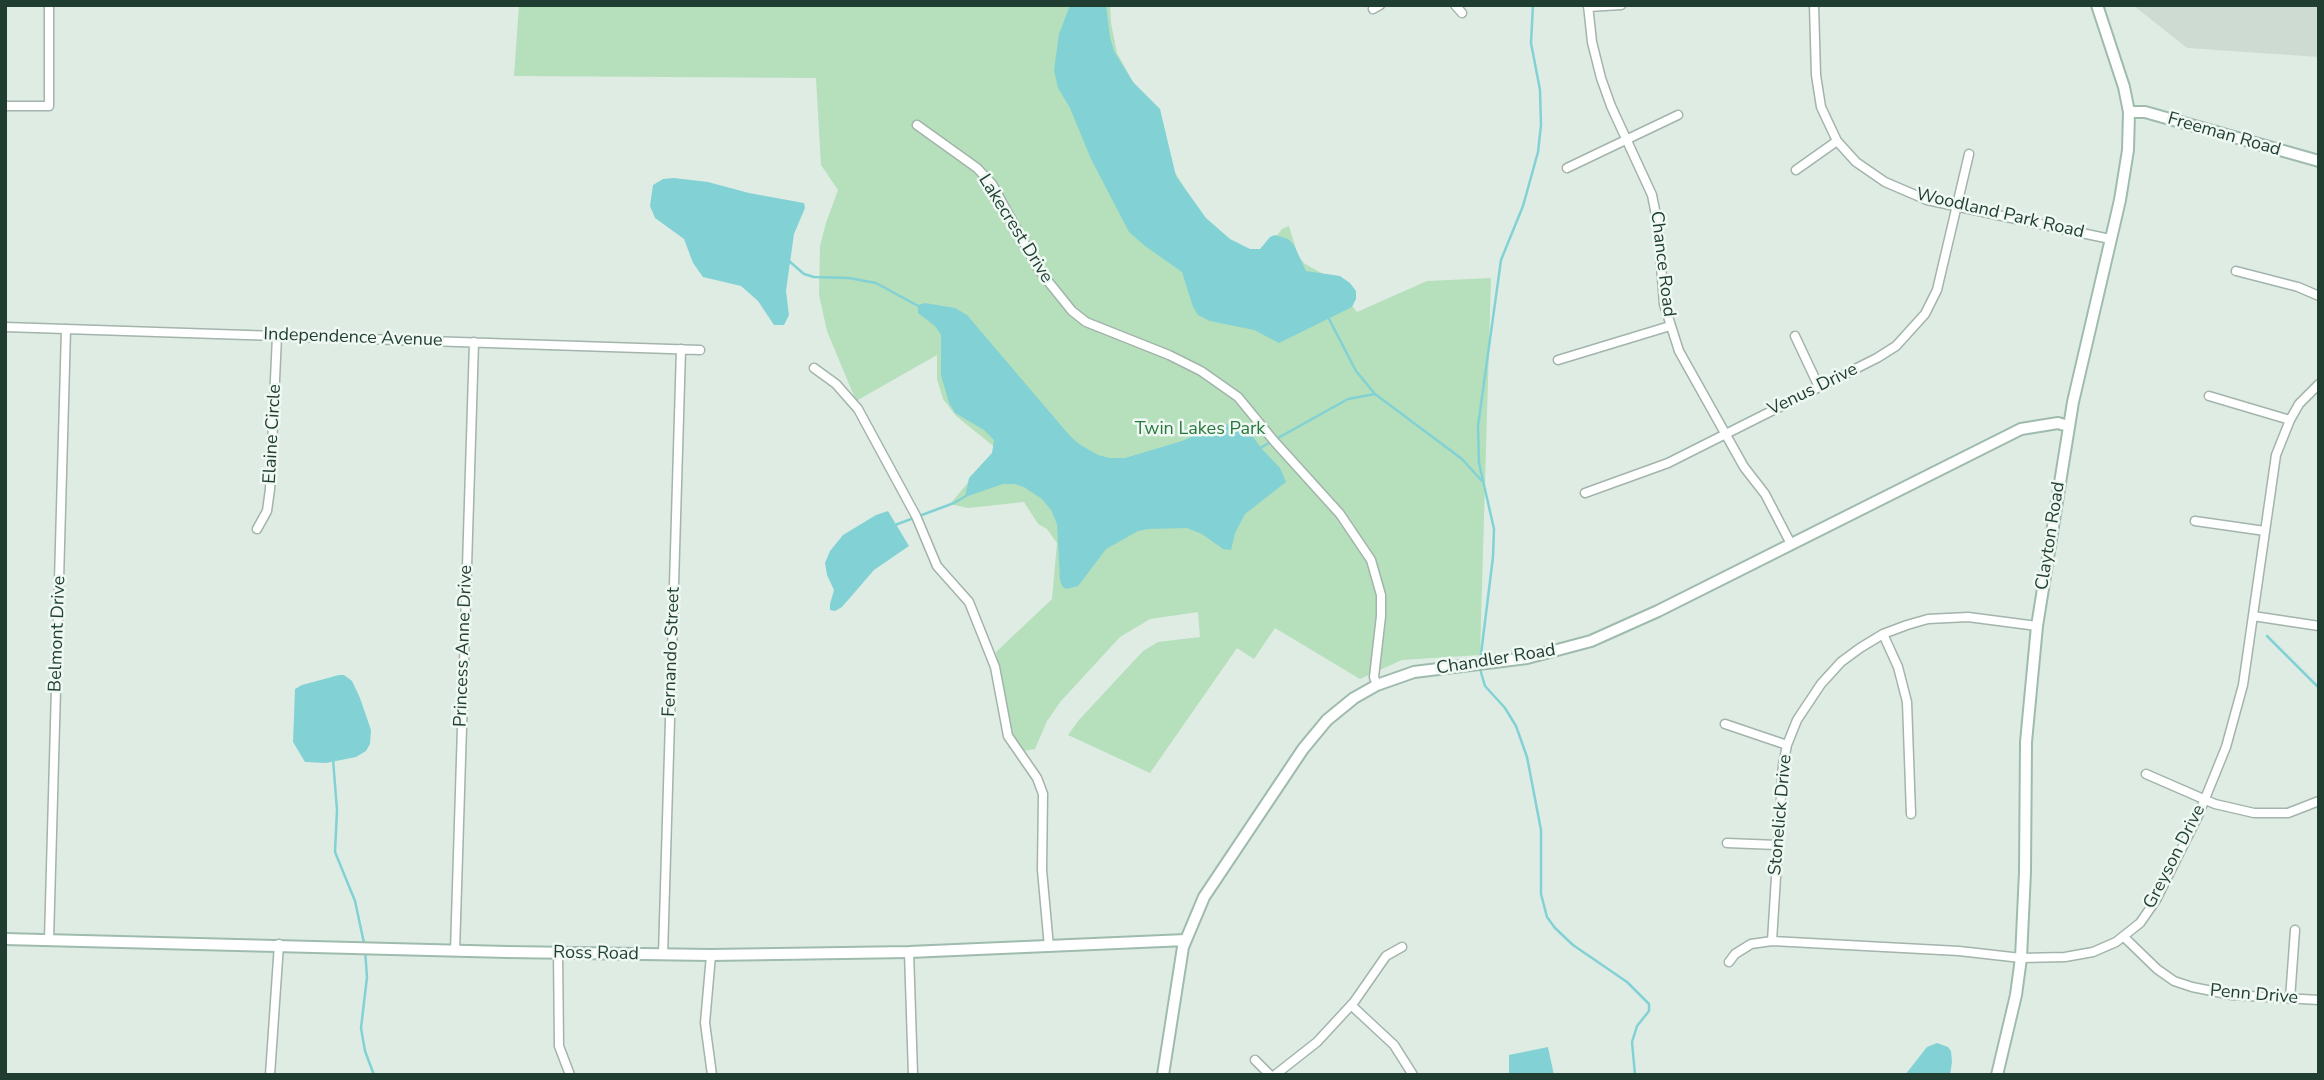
<!DOCTYPE html>
<style>
body{margin:0}
#map{position:relative;width:2324px;height:1080px;overflow:hidden;background:#dfece4;font-family:"Nunito Sans",sans-serif}
canvas{display:block}
.frame{position:absolute;inset:0;border:7px solid #1f3d31;pointer-events:none}
</style>
<div id="map">
<canvas width="2324" height="1080"></canvas>
<div class="frame"></div>
</div>
<script>
const ctx = document.querySelector('canvas').getContext('2d');
ctx.lineJoin = 'round';
function fill(path, color) {
  ctx.fillStyle = color;
  ctx.fill(path, 'evenodd');
}
function poly(rows) {
  const path = new Path2D();
  for (const r of rows) {
    path.moveTo(r[0], r[1]);
    for (let i = 2; i < r.length; i += 2) path.lineTo(r[i], r[i + 1]);
  }
  return path;
}
function stroke(path, color, width, dash) {
  ctx.strokeStyle = color;
  ctx.lineWidth = width;
  ctx.lineCap = dash ? 'butt' : 'round';
  ctx.setLineDash(dash || []);
  ctx.stroke(path);
}
function write(font, color, halo, rows, align = 'center') {
  ctx.font = font + ' "Nunito Sans",sans-serif';
  ctx.lineWidth = 5;
  ctx.setLineDash([]);
  ctx.textBaseline = 'middle';
  ctx.strokeStyle = halo;
  ctx.fillStyle = color;
  for (const [text, x, y, turn = 0] of rows) {
    ctx.save();
    ctx.translate(x, y);
    ctx.rotate((+turn || 0) * Math.PI / 180);
    ctx.textAlign = isNaN(turn) ? turn : align;
    if (halo) ctx.strokeText(text, 0, 0);
    ctx.fillText(text, 0, 0);
    ctx.restore();
  }
}
fill(poly([
 [2133,5,2319,5,2319,57,2187,48]
]), '#cddbd3');
fill(poly([
 [519,5,1110,5,1111,23,1117,53,1137,89,1168,161,1198,210,1221,237,1261,256,1282,229,1289,226,1298,256,1305,264,1327,276,1357,312,1427,281,1491,278,1480,655,1402,660,1360,679,1275,628,1254,659,1237,648,1150,773,1068,735,1078,721,1143,651,1158,642,1200,637,1198,612,1150,619,1120,637,1061,701,1047,721,1035,749,1023,751,1009,748,996,652,1052,599,1057,543,1047,529,1038,524,1024,502,968,508,950,504,972,478,1002,453,956,416,943,399,937,379,937,355,856,401,827,331,819,295,820,246,826,223,838,190,821,165,816,78,514,76]
]), '#b6dfbc');
fill(poly([
 [1070,5,1106,5,1110,37,1114,51,1133,82,1160,109,1176,176,1206,218,1230,239,1250,249,1260,249,1270,237,1275,235,1288,239,1294,245,1306,271,1340,276,1350,283,1356,291,1356,299,1352,307,1279,343,1254,330,1210,321,1198,315,1193,307,1182,272,1145,246,1129,232,1091,159,1070,108,1058,88,1054,70,1059,34],
 [674,178,708,182,749,193,804,203,805,208,794,234,786,291,789,315,784,325,774,325,758,301,741,286,703,277,693,263,684,239,655,218,650,206,653,185,663,179],
 [925,303,955,308,967,315,1070,436,1079,444,1098,455,1110,458,1125,458,1182,441,1210,428,1239,422,1244,424,1261,448,1280,468,1286,482,1245,514,1235,533,1231,550,1223,549,1202,534,1187,528,1148,529,1138,531,1106,549,1082,581,1078,586,1066,589,1062,586,1060,580,1057,524,1051,510,1042,499,1024,487,1014,484,1003,484,965,497,969,478,992,453,994,440,984,430,955,413,949,403,941,375,941,335,935,326,918,313,918,305],
 [888,511,909,546,874,570,842,607,835,611,830,610,830,604,834,590,827,575,825,563,830,551,843,535,876,515],
 [339,675,344,675,352,681,360,698,371,730,370,744,366,751,356,757,326,763,305,762,293,742,295,689,302,685],
 [1937,1043,1948,1047,1951,1051,1952,1062,1950,1075,1905,1075,1927,1047],
 [1548,1047,1554,1075,1509,1075,1509,1055]
]), '#82d2d5');
stroke(poly([
 [789,261,804,274,814,277,849,278,876,283,920,307],
 [1329,319,1356,371,1375,394,1462,459,1482,481],
 [1260,448,1348,399,1375,394],
 [895,525,954,503,966,496],
 [2267,636,2319,688],
 [1480,662,1493,557,1494,529,1479,463,1478,426,1501,260,1523,206,1538,152,1541,125,1540,90,1531,43,1533,5],
 [1480,669,1485,686,1505,708,1516,726,1527,757,1541,830,1541,894,1547,917,1555,928,1573,945,1627,982,1649,1004,1649,1011,1637,1026,1632,1042,1635,1075],
 [333,759,337,810,335,852,355,901,364,943],
 [365,950,367,977,361,1028,365,1051,374,1075]
]), '#82d2d5', 2.5);
const street = poly([
 [1455,5,1462,13],
 [1588,5,1592,42,1601,78,1611,106,1652,195,1658,225,1664,304,1679,351,1744,467,1765,494,1791,544],
 [1814,5,1816,75,1821,107,1837,141,1856,162,1885,182,1927,200,2110,239],
 [1588,7,1621,5],
 [1373,9,1380,5],
 [5,106,49,106,49,5],
 [917,125,977,168,992,184,1039,270,1072,311,1086,322,1169,355,1201,371,1238,397,1274,441,1340,514,1371,560,1381,595,1381,616,1374,677,1377,685],
 [1567,168,1678,115],
 [1796,170,1837,141],
 [2236,271,2298,287,2319,296],
 [5,327,700,350],
 [1795,336,1819,387],
 [1558,360,1670,326],
 [814,368,836,384,858,409,916,516,937,566,969,602,995,667,1008,736,1037,778,1043,794,1042,870,1049,947],
 [2209,396,2290,420],
 [1585,493,1668,463,1877,358,1896,346,1925,314,1937,290,1969,154],
 [2195,521,2265,531],
 [257,529,267,511,270,489,277,336],
 [2253,616,2319,626],
 [1883,634,1898,667,1907,702,1911,814],
 [1725,724,1787,745],
 [2146,774,2215,804,2254,813,2288,813,2319,801],
 [1727,843,1777,845],
 [2124,937,2157,969,2174,981,2192,987,2232,995,2319,1000],
 [49,940,66,329],
 [1772,941,1783,765,1787,745,1797,720,1821,684,1841,662,1860,648,1883,634,1907,625,1928,619,1968,617,2037,626],
 [455,951,474,342],
 [909,952,913,1075],
 [558,953,559,1046,570,1075],
 [663,955,681,349],
 [711,955,705,1023,712,1075],
 [1729,962,1735,954,1751,944,1772,941,1959,951,2021,958,2065,957,2093,952,2116,942,2140,923,2156,900,2198,816,2226,747,2243,685,2276,455,2290,420,2299,404,2319,384],
 [2290,999,2295,930],
 [1351,1005,1394,1045,1413,1075],
 [1255,1060,1270,1075],
 [270,1075,279,944],
 [1275,1075,1317,1042,1354,1002,1386,956,1402,947]
]);
const secondary = poly([
 [2129,112,2145,112,2319,161],
 [5,939,507,952,711,955,909,952,1186,940],
 [1163,1075,1183,947,1204,897,1303,749,1327,720,1354,698,1377,685,1414,672,1527,658,1591,641,1658,611,2021,429,2058,423,2068,426],
 [1997,1075,2016,995,2021,958,2025,872,2026,742,2037,626,2073,402,2120,200,2128,150,2129,112,2124,87,2097,5]
]);
stroke(street, '#a2b4ab', 11);
stroke(secondary, '#9fbbae', 14);
stroke(street, '#fff', 8);
stroke(secondary, '#fff', 10);
write('18px', '#1f3d31', '#eff8f3', [
 ["Freeman Road",2224,135,16],
 ["Woodland Park Road",2000,214,13],
 ["Lakecrest Drive",1015,229,58],
 ["Chance Road",1662,264,83],
 ["Independence Avenue",353,338,2],
 ["Venus Drive",1813,390,-26],
 ["Elaine Circle",273,434,-87],
 ["Clayton Road",2051,536,-81],
 ["Belmont Drive",58,634,-88],
 ["Princess Anne Drive",464,646,-88],
 ["Fernando Street",672,652,-88],
 ["Chandler Road",1496,660,-9],
 ["Stonelick Drive",1781,815,-85],
 ["Greyson Drive",2175,857,-63],
 ["Ross Road",596,954,1],
 ["Penn Drive",2254,995,5]
]);
write('18px', '#26773c', '#eff8f3', [
 ["Twin Lakes Park",1200,430]
]);
</script>
